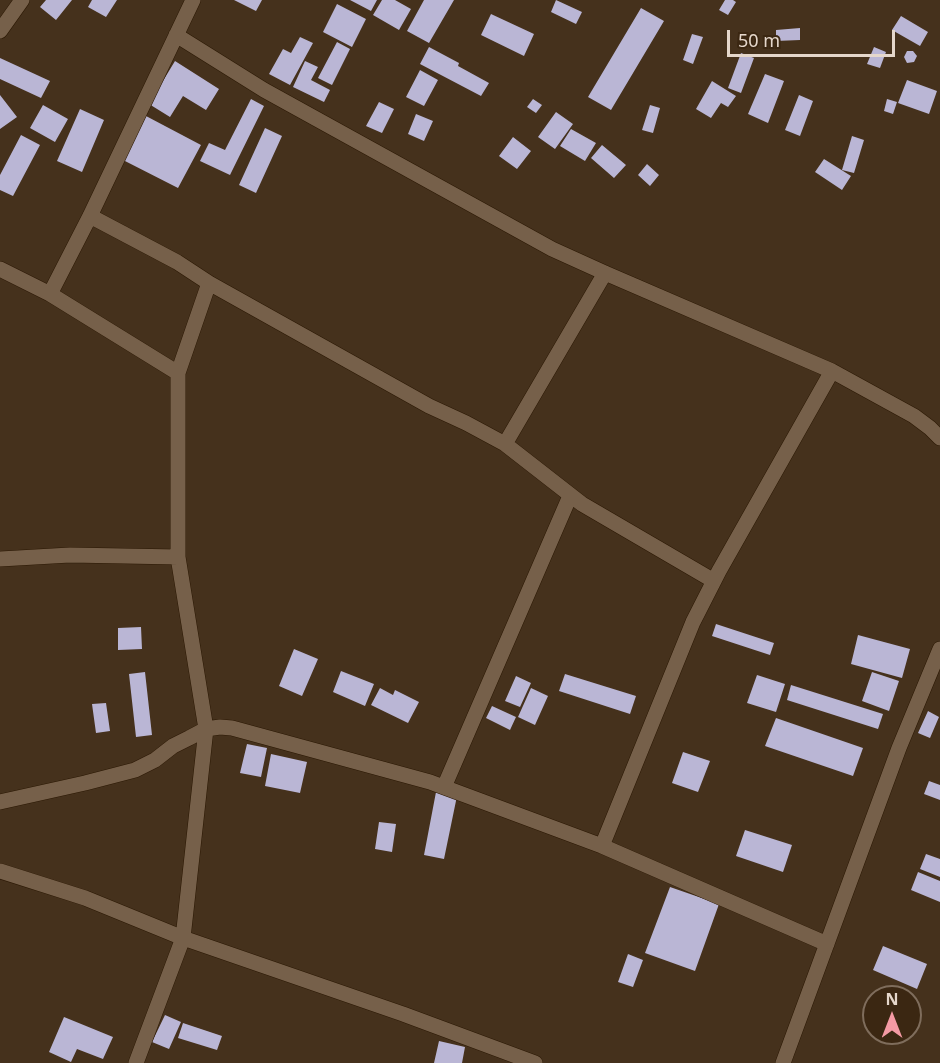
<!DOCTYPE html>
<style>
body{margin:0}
#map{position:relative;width:940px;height:1063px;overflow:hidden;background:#45311c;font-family:"Noto Sans",sans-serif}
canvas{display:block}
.north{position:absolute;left:862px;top:985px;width:60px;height:60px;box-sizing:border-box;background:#3b2712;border:2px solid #7f6d5c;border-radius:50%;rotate:0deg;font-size:16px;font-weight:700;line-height:24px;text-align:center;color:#e5d7cb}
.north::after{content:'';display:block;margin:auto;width:21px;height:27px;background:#f49aa4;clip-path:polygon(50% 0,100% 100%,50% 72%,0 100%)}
.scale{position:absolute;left:727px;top:30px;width:168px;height:27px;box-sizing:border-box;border:3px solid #e5d7cb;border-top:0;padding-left:8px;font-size:18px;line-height:21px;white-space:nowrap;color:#e5d7cb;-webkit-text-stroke:4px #3b2712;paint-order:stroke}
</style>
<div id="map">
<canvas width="940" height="1063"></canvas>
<div class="north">N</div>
<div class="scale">50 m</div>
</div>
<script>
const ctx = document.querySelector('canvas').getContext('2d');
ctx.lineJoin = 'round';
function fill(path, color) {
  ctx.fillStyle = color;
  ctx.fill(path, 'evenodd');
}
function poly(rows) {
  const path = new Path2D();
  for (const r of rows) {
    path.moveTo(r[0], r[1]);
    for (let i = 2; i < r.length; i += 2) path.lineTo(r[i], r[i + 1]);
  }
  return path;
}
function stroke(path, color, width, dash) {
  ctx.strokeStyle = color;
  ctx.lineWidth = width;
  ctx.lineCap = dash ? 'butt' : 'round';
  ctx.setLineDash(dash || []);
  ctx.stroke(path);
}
fill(poly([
 [46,0,72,0,56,20,40,7],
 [92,0,117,0,106,17,88,7],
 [234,0,262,0,256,11],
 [350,0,377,0,371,11],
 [382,0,395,0,411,9,399,30,373,15],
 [424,0,454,0,429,43,407,31],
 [556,0,582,12,576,24,551,12],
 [725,0,733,0,736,2,728,15,719,10],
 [337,4,366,19,352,47,323,32],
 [641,8,664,21,611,110,588,97],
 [491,14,534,34,524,56,481,35],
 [901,16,928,32,920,46,892,30],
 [800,28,800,40,776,41,776,30],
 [692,34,703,37,693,64,683,60],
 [300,37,313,43,290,85,269,74,283,49,291,53],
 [337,42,350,49,332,85,318,78],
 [429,47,459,63,458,66,489,83,481,96,420,64],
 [874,47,886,52,880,68,867,64],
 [907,51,913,51,917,56,914,62,907,63,904,57],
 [741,53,754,58,741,93,728,88],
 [0,58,50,81,41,98,0,79],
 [175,61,219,89,206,110,183,96,170,117,149,104],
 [305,61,318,67,311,80,330,90,324,102,293,87],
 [420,70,438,80,424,106,406,97],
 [765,74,784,81,768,123,748,114],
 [907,80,937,91,929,114,898,103],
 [712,81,736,96,728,107,721,103,711,118,696,109],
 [0,95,17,117,0,129],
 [799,95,813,101,800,136,785,130],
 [251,99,264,106,230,175,200,161,209,143,225,150],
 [533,99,542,105,536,113,527,107],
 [887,99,897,102,893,114,884,111],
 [379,102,394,109,382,133,366,126],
 [43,105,68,119,55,142,30,128],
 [650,105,660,108,653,133,642,130],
 [80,109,104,120,82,172,57,161],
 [556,112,573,124,555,149,538,137],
 [416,114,433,121,424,141,408,134],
 [146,116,201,145,178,188,123,160],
 [265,128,282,136,256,193,239,185],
 [571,129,596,143,585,161,560,146],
 [21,135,40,145,13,196,0,190,0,175],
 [852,136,864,140,854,173,842,170],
 [513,137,531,151,517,169,499,156],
 [602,145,626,165,614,178,591,158],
 [824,159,851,176,842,190,815,172],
 [647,164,659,175,650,186,638,175],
 [716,624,774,643,770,655,712,636],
 [141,627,142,649,118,650,118,628],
 [858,635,910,649,902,678,851,664],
 [294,649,318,659,302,696,279,686],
 [341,671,374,684,365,706,333,692],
 [145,672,152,735,136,737,129,674],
 [872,672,899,681,889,711,862,701],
 [565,674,636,696,630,714,559,691],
 [757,675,785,684,776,712,747,703],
 [516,676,531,683,520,707,505,701],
 [791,685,883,714,878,729,787,700],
 [380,688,393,695,395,690,419,702,408,723,371,705],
 [531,688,548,696,535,725,518,717],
 [106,703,110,731,96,733,92,704],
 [492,706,516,717,510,730,486,718],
 [928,711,939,717,930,738,918,733],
 [776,718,863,748,853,776,765,746],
 [247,744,267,748,261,777,240,773],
 [683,752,710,761,698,792,672,783],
 [271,754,307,762,300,793,265,786],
 [929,781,940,785,940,800,924,794],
 [436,792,457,796,444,859,424,855],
 [379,822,396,824,392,852,375,849],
 [745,830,792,845,783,872,736,856],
 [926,854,940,859,940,877,920,869],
 [918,872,940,881,940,902,911,890],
 [670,887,719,904,695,971,645,953],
 [883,946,927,964,917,989,873,970],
 [628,954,643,960,633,987,618,982],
 [165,1015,181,1022,169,1049,152,1042],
 [64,1017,113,1037,103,1059,77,1049,71,1062,49,1052],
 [183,1023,222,1036,217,1050,178,1038],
 [439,1041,465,1047,462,1063,434,1063]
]), '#bab6d5');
const minor = poly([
 [0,31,22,0],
 [176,35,264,90,552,249,605,273,832,371,914,416,930,428,940,438],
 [90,216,177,262,209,283,429,406,466,423,505,444,582,504,714,581],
 [0,269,50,294,178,373],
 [50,294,90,216,193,0],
 [505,444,605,273],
 [0,559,70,555,178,557],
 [444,787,570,496],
 [0,802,85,783,135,770,155,760,173,746,189,738,206,729,220,727,232,728,430,782,602,846,693,622,719,571,832,371],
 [602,846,827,944],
 [0,871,85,898,183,938,403,1014,535,1063],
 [136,1063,183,938,206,729,178,557,178,373,209,283],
 [783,1063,899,748,940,649]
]);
stroke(minor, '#2b1804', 16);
stroke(minor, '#76604a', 15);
</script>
